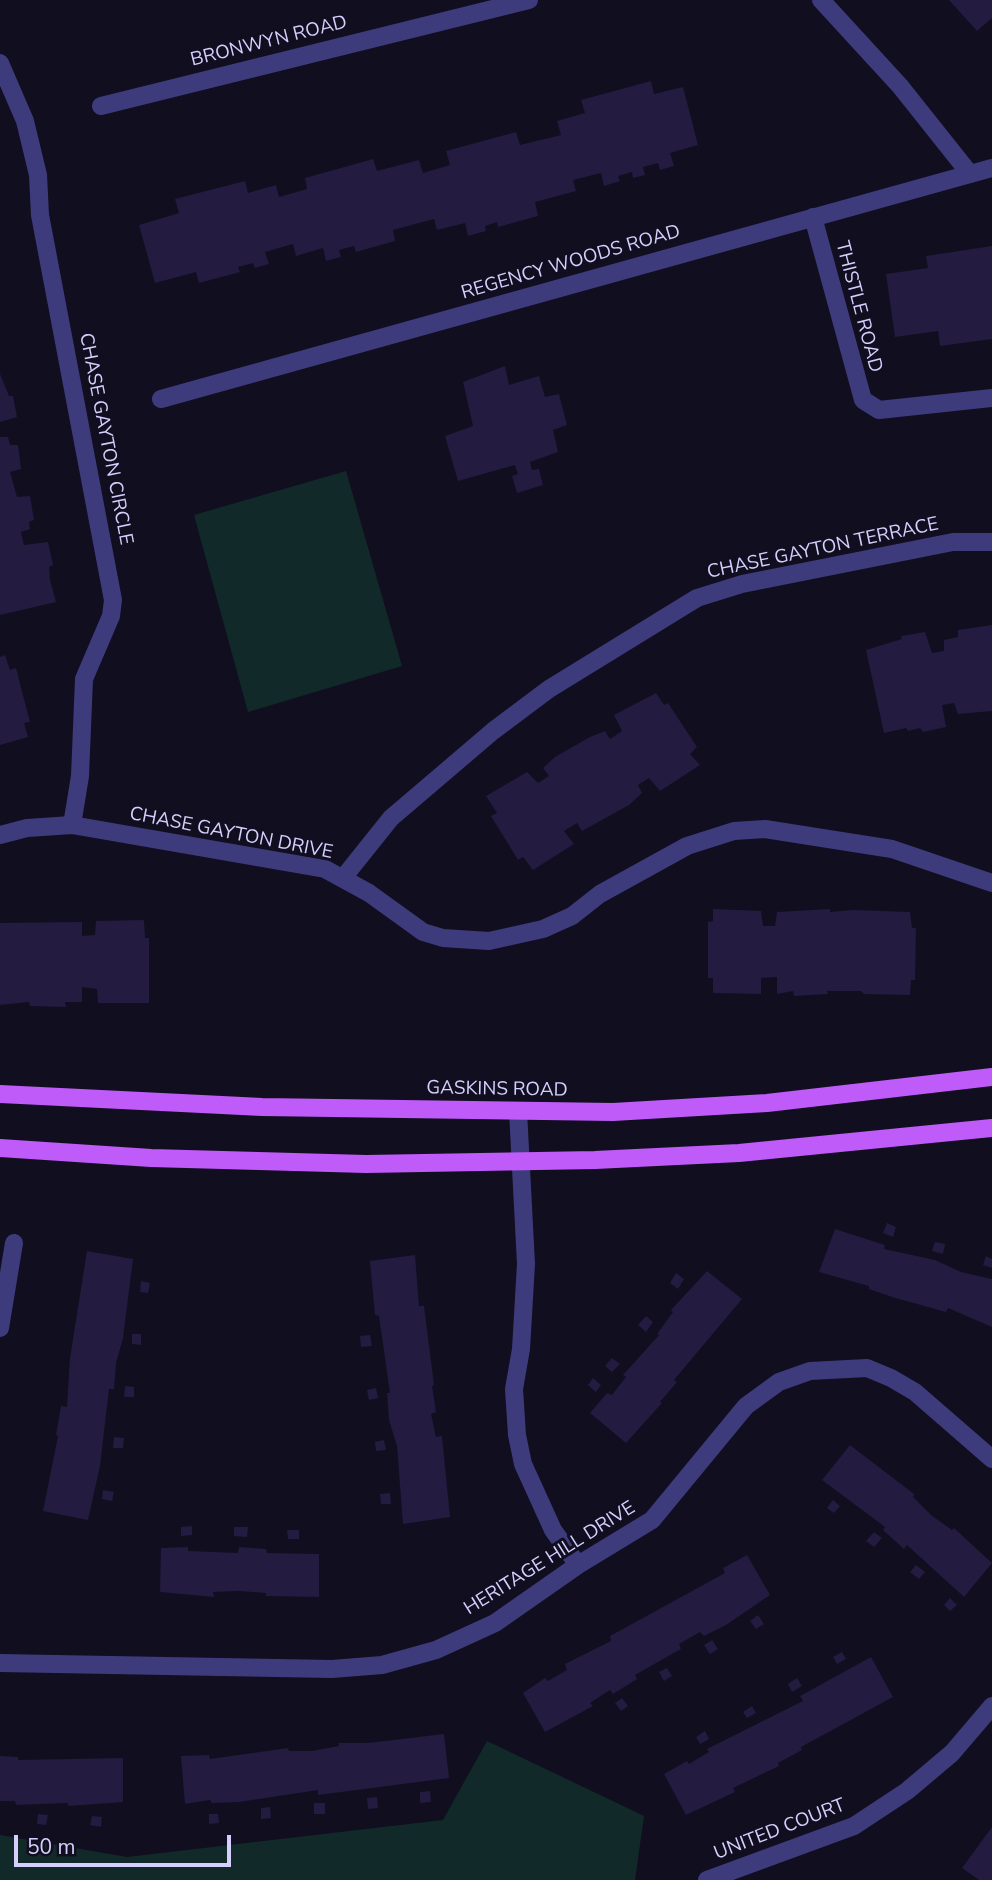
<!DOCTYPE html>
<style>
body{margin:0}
#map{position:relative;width:992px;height:1880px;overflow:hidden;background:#110e20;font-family:"Nunito Sans",sans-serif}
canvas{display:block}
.scale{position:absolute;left:14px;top:1835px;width:217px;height:32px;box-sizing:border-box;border:4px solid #d5cffd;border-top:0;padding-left:9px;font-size:21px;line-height:24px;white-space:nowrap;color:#d5cffd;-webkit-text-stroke:5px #110e20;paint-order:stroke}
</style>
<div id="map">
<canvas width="992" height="1880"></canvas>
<div class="scale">50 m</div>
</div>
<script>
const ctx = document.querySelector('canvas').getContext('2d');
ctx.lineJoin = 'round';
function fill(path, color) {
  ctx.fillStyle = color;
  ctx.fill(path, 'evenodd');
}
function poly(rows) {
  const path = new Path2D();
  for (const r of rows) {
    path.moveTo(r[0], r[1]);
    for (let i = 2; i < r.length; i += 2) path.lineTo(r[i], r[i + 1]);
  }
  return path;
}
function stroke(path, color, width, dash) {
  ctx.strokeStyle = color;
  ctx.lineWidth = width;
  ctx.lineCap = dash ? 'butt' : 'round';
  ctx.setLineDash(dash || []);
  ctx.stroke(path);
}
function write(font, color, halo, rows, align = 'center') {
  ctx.font = font + ' "Nunito Sans",sans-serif';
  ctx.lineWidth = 6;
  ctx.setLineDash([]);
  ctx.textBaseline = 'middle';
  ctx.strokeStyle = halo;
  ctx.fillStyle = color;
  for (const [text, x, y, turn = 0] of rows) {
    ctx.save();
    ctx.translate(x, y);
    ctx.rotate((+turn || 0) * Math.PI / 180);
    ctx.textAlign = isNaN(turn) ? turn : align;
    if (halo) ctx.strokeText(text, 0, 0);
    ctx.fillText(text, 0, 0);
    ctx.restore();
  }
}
fill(poly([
 [346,471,402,666,248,712,194,515],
 [487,1741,644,1816,635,1880,0,1880,0,1835,127,1857,443,1820]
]), '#112a29');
fill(poly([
 [949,0,992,0,992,18,977,31],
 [651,81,654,94,683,87,698,145,670,153,674,166,660,170,658,163,643,167,645,175,633,178,632,172,618,176,620,181,604,186,601,173,573,180,576,191,535,202,538,216,498,227,497,222,485,226,486,231,468,236,465,223,437,230,434,219,393,230,395,241,356,252,354,246,339,250,341,257,326,261,323,248,296,256,293,244,265,252,269,264,255,268,253,263,238,267,240,272,199,283,196,272,155,283,139,225,179,213,175,199,245,181,248,193,276,185,279,197,307,189,305,178,373,159,377,171,419,160,423,173,450,165,446,151,516,132,520,145,561,135,557,121,585,113,581,100],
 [992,246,992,339,940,346,938,331,895,337,886,274,928,268,926,256],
 [505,366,509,385,539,376,545,397,559,394,567,425,553,430,558,452,530,462,532,470,539,469,543,485,517,493,512,476,518,474,515,465,458,481,445,436,473,426,463,382],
 [0,374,9,396,13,396,17,417,0,422],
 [0,437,8,437,10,445,18,445,21,469,10,472,17,497,30,496,34,520,29,522,30,529,21,532,24,545,48,542,53,565,49,567,50,580,56,602,0,615],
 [992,625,992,711,958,714,954,703,942,705,946,727,923,732,920,728,908,731,906,728,884,733,866,650,902,639,901,636,925,632,932,653,944,651,944,640,958,637,958,630],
 [5,655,10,670,16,668,30,722,24,723,28,737,0,745,0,657],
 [656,693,664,705,668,703,697,747,690,754,700,765,660,791,649,778,638,785,642,793,629,805,582,831,577,823,564,831,574,844,533,870,523,857,518,860,491,816,497,813,486,796,527,772,538,783,549,776,543,768,555,757,590,737,605,731,610,739,622,731,614,715],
 [713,909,761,911,763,926,775,926,777,912,830,909,830,912,853,910,910,912,912,928,916,928,915,980,911,980,910,995,864,994,861,991,827,991,828,994,794,996,793,991,777,994,777,977,761,978,761,994,713,993,713,978,708,978,708,922,713,921],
 [144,920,145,938,149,938,149,1003,98,1003,97,989,82,987,82,1002,65,1002,66,1007,30,1006,29,1002,0,1005,0,923,82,922,82,936,95,935,96,921],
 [887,1223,896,1227,893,1237,883,1233],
 [835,1229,885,1245,884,1249,935,1260,961,1272,992,1279,992,1327,948,1308,946,1312,892,1297,869,1289,869,1286,819,1272],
 [935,1242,945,1244,943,1254,932,1251],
 [87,1251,133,1259,123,1338,116,1363,114,1389,109,1389,100,1466,88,1520,43,1511,58,1436,56,1435,61,1406,67,1407,70,1358],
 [415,1255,419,1306,424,1306,434,1385,432,1386,436,1412,431,1414,436,1437,442,1436,450,1517,403,1524,397,1446,389,1420,387,1393,390,1393,379,1316,375,1315,370,1261],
 [986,1256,992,1259,992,1268,983,1265],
 [707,1271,742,1299,674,1380,677,1382,660,1402,662,1403,626,1443,590,1413,607,1393,612,1395,626,1377,623,1375,659,1335,657,1334,673,1312,671,1310],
 [676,1273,684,1279,678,1289,670,1283],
 [141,1281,150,1283,148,1293,140,1292],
 [646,1316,653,1322,646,1332,638,1325],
 [132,1334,141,1334,141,1345,132,1344],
 [370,1335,372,1346,361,1347,360,1336],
 [612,1358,620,1364,612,1372,605,1366],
 [593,1378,601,1385,596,1392,588,1385],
 [125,1386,134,1387,134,1397,124,1397],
 [376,1388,378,1398,369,1400,367,1390],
 [114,1437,124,1438,123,1448,113,1448],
 [384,1440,386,1450,376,1451,375,1442],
 [850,1445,914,1494,913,1497,931,1515,952,1530,954,1528,992,1563,964,1597,907,1545,904,1549,883,1530,885,1527,822,1480],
 [103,1490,114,1492,112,1501,102,1499],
 [390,1493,391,1504,381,1504,380,1494],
 [833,1500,840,1506,834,1513,827,1508],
 [192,1526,192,1535,181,1536,181,1527],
 [234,1527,248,1527,247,1537,234,1536],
 [287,1530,299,1530,299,1539,288,1539],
 [874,1532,882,1538,874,1547,866,1541],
 [188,1547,188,1551,238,1553,239,1547,266,1549,267,1553,319,1554,319,1597,266,1596,266,1593,239,1591,213,1592,214,1597,160,1592,161,1548],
 [747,1555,770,1595,726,1625,704,1636,700,1632,679,1644,681,1649,635,1675,637,1679,613,1694,610,1690,590,1703,593,1706,545,1732,523,1693,545,1678,548,1681,567,1670,565,1664,611,1641,610,1636,725,1573,723,1568],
 [916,1565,925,1572,919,1579,910,1572],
 [950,1598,957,1605,950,1611,944,1605],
 [758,1615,764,1624,756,1629,750,1621],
 [712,1640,718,1649,710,1654,704,1645],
 [842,1652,846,1659,837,1664,833,1657],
 [871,1657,893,1697,801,1747,802,1750,778,1763,779,1766,733,1788,735,1792,686,1815,664,1774,687,1761,689,1764,709,1752,707,1749,803,1701,800,1696],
 [667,1668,672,1676,664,1681,659,1672],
 [797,1678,802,1686,792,1692,788,1684],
 [622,1698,628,1706,621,1711,615,1703],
 [752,1706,756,1713,747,1718,743,1712],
 [705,1731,709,1739,700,1744,696,1737],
 [444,1734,449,1778,318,1795,318,1790,239,1802,212,1803,210,1800,185,1804,181,1756,209,1755,210,1759,288,1748,289,1751,312,1751,339,1746,339,1743,368,1743],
 [0,1756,18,1757,18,1760,123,1758,123,1802,69,1806,67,1803,16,1805,15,1801,0,1801],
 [430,1791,431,1802,420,1803,420,1792],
 [377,1797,378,1808,368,1809,367,1798],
 [314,1803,325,1803,325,1814,314,1814],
 [270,1807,271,1818,261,1819,261,1808],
 [38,1814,48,1815,46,1825,37,1824],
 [209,1814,218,1814,219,1823,209,1824],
 [92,1816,102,1817,101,1827,90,1825],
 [992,1827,992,1880,979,1880,962,1868]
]), '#231b40');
stroke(poly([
 [821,0,900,86,970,174],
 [0,63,25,121,38,175,40,215,113,600,111,616,84,679,80,776,72,825],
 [101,106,529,0],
 [813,217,863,400,879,410,992,398],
 [161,399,992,168],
 [0,835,27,828,72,825,325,869,369,893,423,932,443,938,489,941,543,929,572,916,600,894,687,846,734,831,765,829,892,849,992,883],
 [343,878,391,818,493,731,549,689,697,598,742,584,953,542,992,542],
 [518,1111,526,1264,521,1349,514,1389,517,1435,523,1464,553,1530,578,1565],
 [0,1328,14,1243],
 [0,1663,332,1669,382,1665,436,1650,495,1623,578,1565,652,1520,746,1406,779,1382,810,1371,867,1368,891,1378,915,1392,992,1459],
 [707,1880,854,1826,907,1791,952,1753,992,1706]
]), '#3e3b7d', 18);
stroke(poly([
 [0,1094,262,1107,613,1112,767,1103,992,1077],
 [0,1148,151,1158,366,1164,595,1160,739,1153,992,1128]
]), '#bf5bf8', 18);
write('19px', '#d5cffd', '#110e20', [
 ["BRONWYN ROAD",269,42,-14],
 ["REGENCY WOODS ROAD",571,263,-16],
 ["THISTLE ROAD",858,307,75],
 ["CHASE GAYTON CIRCLE",105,439,79],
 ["CHASE GAYTON TERRACE",823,549,-12],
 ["CHASE GAYTON DRIVE",231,834,11],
 ["GASKINS ROAD",497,1090,1],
 ["HERITAGE HILL DRIVE",550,1559,-32],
 ["UNITED COURT",780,1830,-21]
]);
</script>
